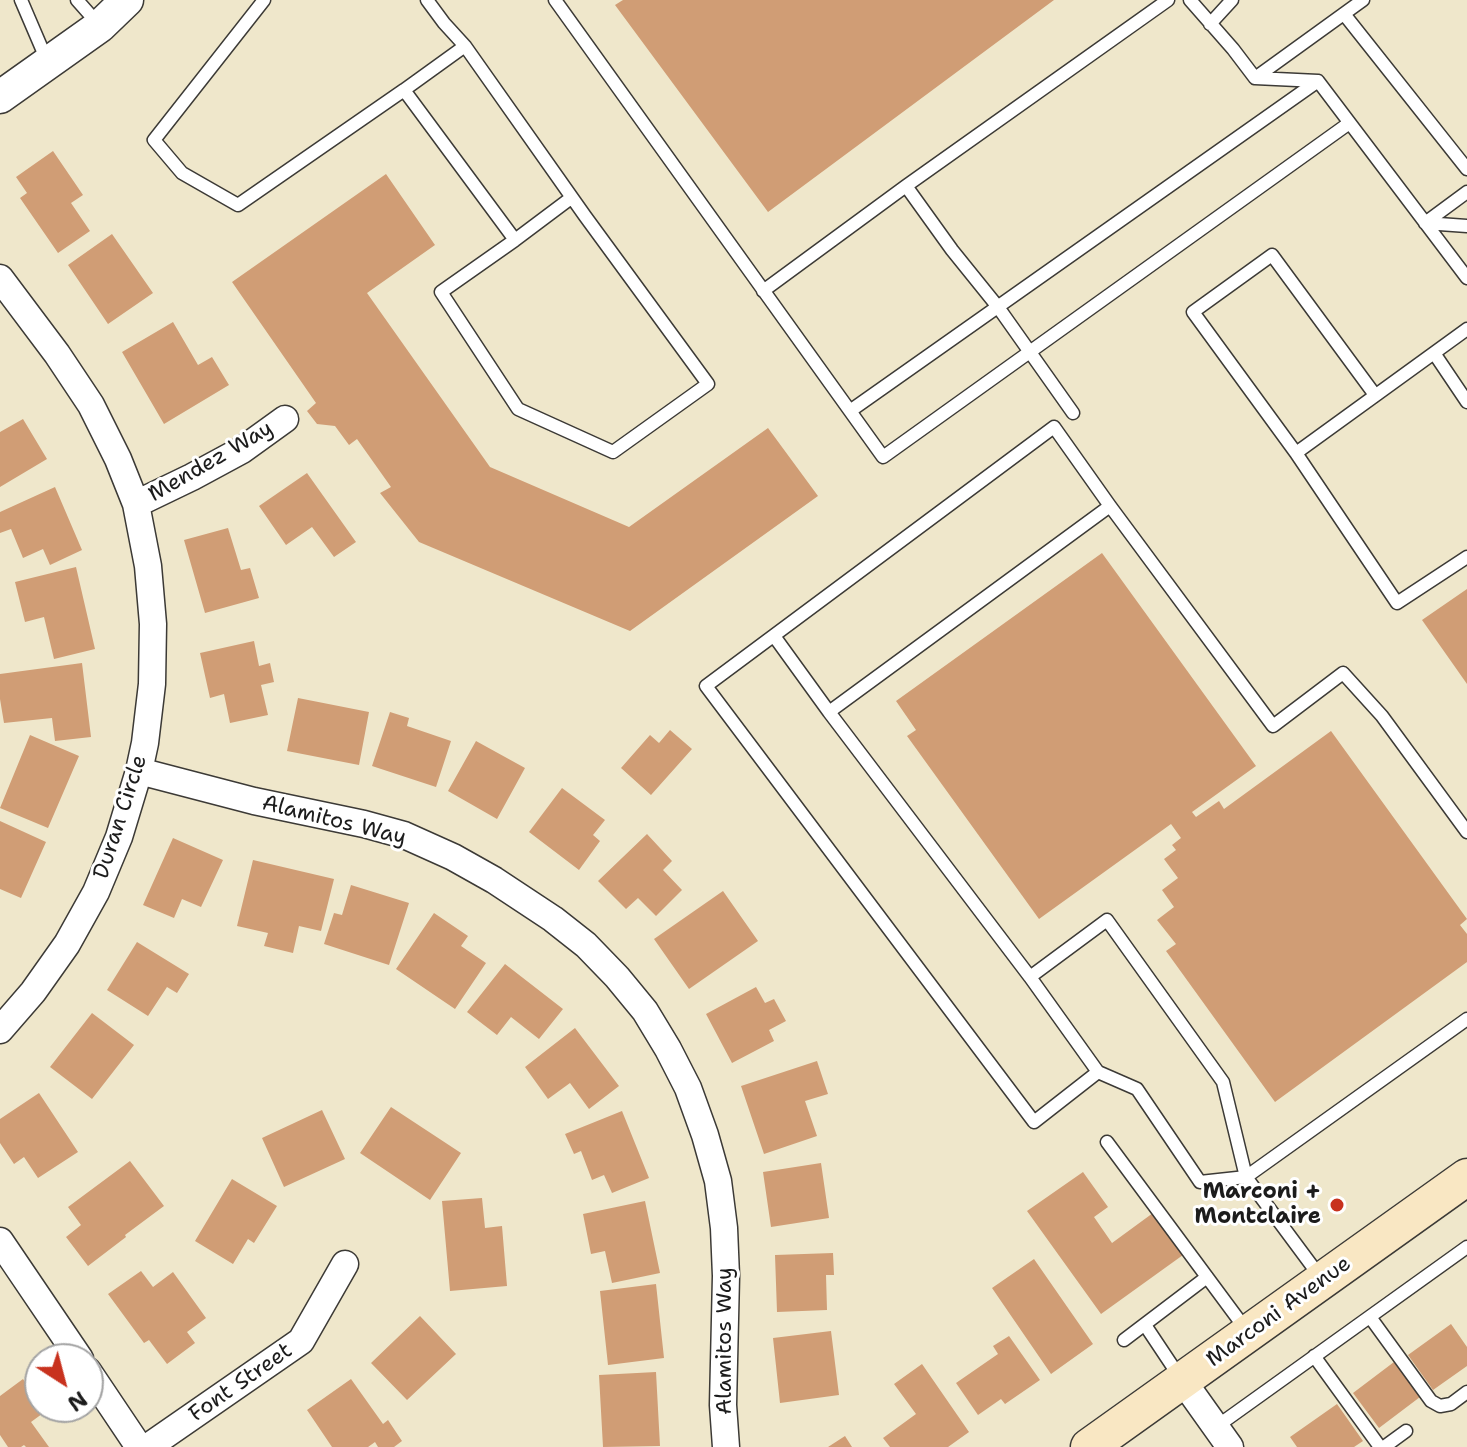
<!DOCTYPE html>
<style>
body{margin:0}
#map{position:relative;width:1467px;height:1447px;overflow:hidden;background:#efe7cb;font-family:"Shantell Sans",sans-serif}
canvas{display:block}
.north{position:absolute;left:24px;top:1343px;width:80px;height:80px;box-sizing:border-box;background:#fff;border:2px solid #a4a4a4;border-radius:50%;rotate:144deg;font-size:22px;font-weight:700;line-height:32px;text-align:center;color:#1c1c1c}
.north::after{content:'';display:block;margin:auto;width:28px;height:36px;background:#c8321e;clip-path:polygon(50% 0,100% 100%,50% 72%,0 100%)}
</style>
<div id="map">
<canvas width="1467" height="1447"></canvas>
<div class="north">N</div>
</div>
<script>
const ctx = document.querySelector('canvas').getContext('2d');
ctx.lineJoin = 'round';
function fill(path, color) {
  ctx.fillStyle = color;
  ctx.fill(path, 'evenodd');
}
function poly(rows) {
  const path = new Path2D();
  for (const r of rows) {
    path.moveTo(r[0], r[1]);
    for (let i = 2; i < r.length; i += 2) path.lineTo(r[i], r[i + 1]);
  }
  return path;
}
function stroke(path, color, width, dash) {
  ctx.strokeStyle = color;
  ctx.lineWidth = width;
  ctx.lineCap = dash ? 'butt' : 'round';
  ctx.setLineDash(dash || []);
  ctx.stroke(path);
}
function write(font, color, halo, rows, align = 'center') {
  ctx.font = font + ' "Shantell Sans",sans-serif';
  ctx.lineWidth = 6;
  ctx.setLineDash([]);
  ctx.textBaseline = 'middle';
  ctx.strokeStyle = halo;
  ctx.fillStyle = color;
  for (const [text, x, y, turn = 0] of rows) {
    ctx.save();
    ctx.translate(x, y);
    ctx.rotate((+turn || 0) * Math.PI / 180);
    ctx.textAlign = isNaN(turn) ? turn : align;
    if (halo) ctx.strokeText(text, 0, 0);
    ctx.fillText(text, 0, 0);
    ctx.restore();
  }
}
fill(poly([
 [623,0,1054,0,768,212,615,5],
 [53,151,83,195,71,203,90,231,58,253,20,198,27,193,16,177],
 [386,174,435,245,367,293,490,467,629,527,768,428,818,496,630,631,419,542,380,493,391,487,357,439,349,445,335,426,317,424,307,411,316,403,232,282],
 [112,234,153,293,108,324,68,265],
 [173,322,198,365,212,357,229,385,164,424,122,352],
 [23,419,47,459,0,487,0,432],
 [307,473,356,542,334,557,312,527,286,545,259,506],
 [55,487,82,550,50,565,43,549,23,558,11,529,0,533,0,512],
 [228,528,241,570,250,568,259,598,205,613,184,540],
 [1102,553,1256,766,1192,812,1196,817,1219,801,1224,809,1331,731,1467,919,1460,925,1467,934,1467,962,1275,1102,1166,951,1176,944,1157,920,1174,907,1162,890,1178,878,1164,859,1176,850,1172,845,1181,838,1171,824,1039,919,907,736,916,730,896,701],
 [76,567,95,649,54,659,44,617,25,622,15,582],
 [1467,589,1467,684,1422,620],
 [254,641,259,666,270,663,274,682,261,685,268,715,230,723,224,694,210,698,200,653],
 [82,663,91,737,55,741,52,718,4,723,0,699,0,674],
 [298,698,369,712,359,765,287,751],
 [390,712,409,718,407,726,451,741,436,787,372,766],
 [670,730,692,749,651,795,621,768,650,735,659,743],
 [30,735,79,756,48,828,0,808],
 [476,741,525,768,497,819,448,791],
 [562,788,605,820,593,835,600,841,579,870,529,832],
 [0,821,46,842,21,898,0,889],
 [647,834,672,861,663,870,682,890,656,916,638,898,626,909,598,881],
 [173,838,223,860,201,907,182,899,174,918,143,905],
 [253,860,334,879,321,931,299,926,293,953,264,946,268,933,237,926],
 [351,885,409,903,389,965,324,944,334,913,342,915],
 [723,891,758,941,689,989,654,939],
 [434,913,468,936,461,946,486,963,455,1009,396,969],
 [137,942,189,974,177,993,167,987,148,1016,107,990],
 [505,964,563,1009,539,1039,511,1017,497,1035,467,1012],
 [756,987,765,1003,774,999,786,1021,769,1030,774,1041,732,1063,706,1014],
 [92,1013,134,1045,92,1099,50,1067],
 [575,1028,619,1086,589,1109,570,1083,548,1099,525,1067],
 [817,1061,828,1094,805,1101,817,1136,764,1154,741,1086],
 [39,1093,78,1152,38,1178,24,1157,14,1164,0,1143,0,1119],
 [391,1107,461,1153,430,1200,360,1153],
 [322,1110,345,1159,284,1187,262,1138],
 [622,1111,649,1178,612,1193,604,1175,592,1180,581,1151,574,1154,565,1134],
 [130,1161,164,1206,125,1235,126,1237,88,1266,66,1237,81,1225,68,1207],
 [821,1163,829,1218,771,1227,763,1172],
 [1083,1172,1108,1207,1094,1217,1112,1243,1153,1213,1183,1255,1101,1314,1027,1211],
 [232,1179,277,1206,254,1243,248,1239,233,1264,195,1241],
 [482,1198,485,1228,502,1226,507,1286,450,1291,442,1201],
 [645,1201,660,1273,612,1283,605,1251,591,1254,583,1214],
 [833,1253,834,1275,826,1275,827,1310,777,1312,775,1255],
 [1034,1259,1093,1344,1051,1374,992,1288],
 [141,1271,153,1287,173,1272,206,1318,187,1332,195,1343,167,1364,149,1340,144,1343,108,1294],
 [656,1284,664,1358,608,1365,600,1291],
 [420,1316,456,1354,407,1400,371,1363],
 [1451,1324,1467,1347,1467,1366,1433,1390,1408,1355],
 [831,1331,839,1395,780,1403,773,1338],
 [1009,1336,1040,1380,1005,1404,1001,1399,978,1415,956,1383,998,1354,993,1346],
 [1394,1362,1420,1397,1379,1428,1353,1393],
 [922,1364,969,1432,948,1447,890,1447,883,1438,916,1414,894,1384],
 [656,1372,660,1446,603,1447,599,1375],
 [23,1379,40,1403,40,1407,43,1407,46,1411,31,1422,49,1447,26,1447,24,1445,21,1447,8,1447,0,1435,0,1396],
 [351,1379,383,1424,388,1420,402,1441,394,1447,378,1447,375,1442,368,1447,332,1447,307,1410],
 [1337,1404,1363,1441,1354,1447,1297,1447,1290,1437],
 [845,1436,852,1447,828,1447]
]), '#d09d75');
const service = poly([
 [21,0,48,63],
 [77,0,100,26],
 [264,0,154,140,182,173,238,205,404,90,515,240,441,292,518,409,613,452,708,384,585,216,465,46,444,23,427,0],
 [555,0,883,457,1348,124],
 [1190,0,1233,49,1255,78],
 [1344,14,1467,169],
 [1210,24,1232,0],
 [1255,78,1318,81,1467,278],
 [1255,78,1363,0],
 [404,90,465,46],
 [906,186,952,250,998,307,1073,413],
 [1425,223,1467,192],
 [1425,223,1467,226],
 [515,240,571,198],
 [763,291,906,186,1168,0],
 [1434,353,1467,402],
 [1375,395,1272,255,1193,312,1296,453,1467,329],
 [850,411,1318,81],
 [1296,453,1397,603,1467,557],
 [774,636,829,712],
 [1030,977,1107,920,1223,1082,1246,1177,1200,1182,1137,1089,1098,1072,1034,1122,706,686,1054,427,1110,506,1273,726,1343,673,1382,716,1467,832],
 [1098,1072,1030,977,829,712,1110,506],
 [1107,1142,1247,1331],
 [1321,1278,1246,1177,1467,1019],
 [1370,1317,1431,1401,1440,1406,1451,1404,1467,1392],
 [1145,1325,1181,1379],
 [1124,1340,1207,1277],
 [1314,1356,1380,1447],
 [1216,1427,1467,1247],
 [1384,1447,1406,1431]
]);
const minor = poly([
 [0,278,57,354,91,405,118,459,136,504,148,566,153,624,152,684,145,743,139,771,119,837,96,892,67,944,33,992,0,1030],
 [136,504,192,477,242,450,285,419],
 [139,771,254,801,364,824,404,835,453,857,494,880,553,919,586,945,617,977,645,1011,668,1049,688,1088,705,1135,718,1181,724,1228,726,1276,723,1405,726,1447],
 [0,1241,80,1359],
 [88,1371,139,1447],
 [1183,1381,1230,1447],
 [148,1447,301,1341,345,1264]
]);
const tertiary = poly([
 [0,97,100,26,127,0]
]);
const secondary = poly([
 [1089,1447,1467,1177]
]);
stroke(service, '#3c3a36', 15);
stroke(minor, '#3c3a36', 29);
stroke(tertiary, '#3c3a36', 35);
stroke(secondary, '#3c3a36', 39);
stroke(service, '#fff', 12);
stroke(minor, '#fff', 26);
stroke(tertiary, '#fff', 32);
stroke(secondary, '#f9e7c3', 36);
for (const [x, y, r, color] of [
 [1337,1205,8,"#c8321e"]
]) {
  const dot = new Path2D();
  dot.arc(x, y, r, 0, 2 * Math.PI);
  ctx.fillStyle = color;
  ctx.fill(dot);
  stroke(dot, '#fff', 3);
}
write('22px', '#1c1c1c', '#fff', [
 ["Mendez Way",211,462,-30],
 ["Duran Circle",121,817,-72],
 ["Alamitos Way",334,821,14],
 ["Marconi Avenue",1279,1312,-36],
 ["Alamitos Way",725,1341,-90],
 ["Font Street",241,1383,-35]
]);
write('bold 22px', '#1c1c1c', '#fff', [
 ["Marconi +",1321,1192],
 ["Montclaire",1321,1217]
], 'right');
</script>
